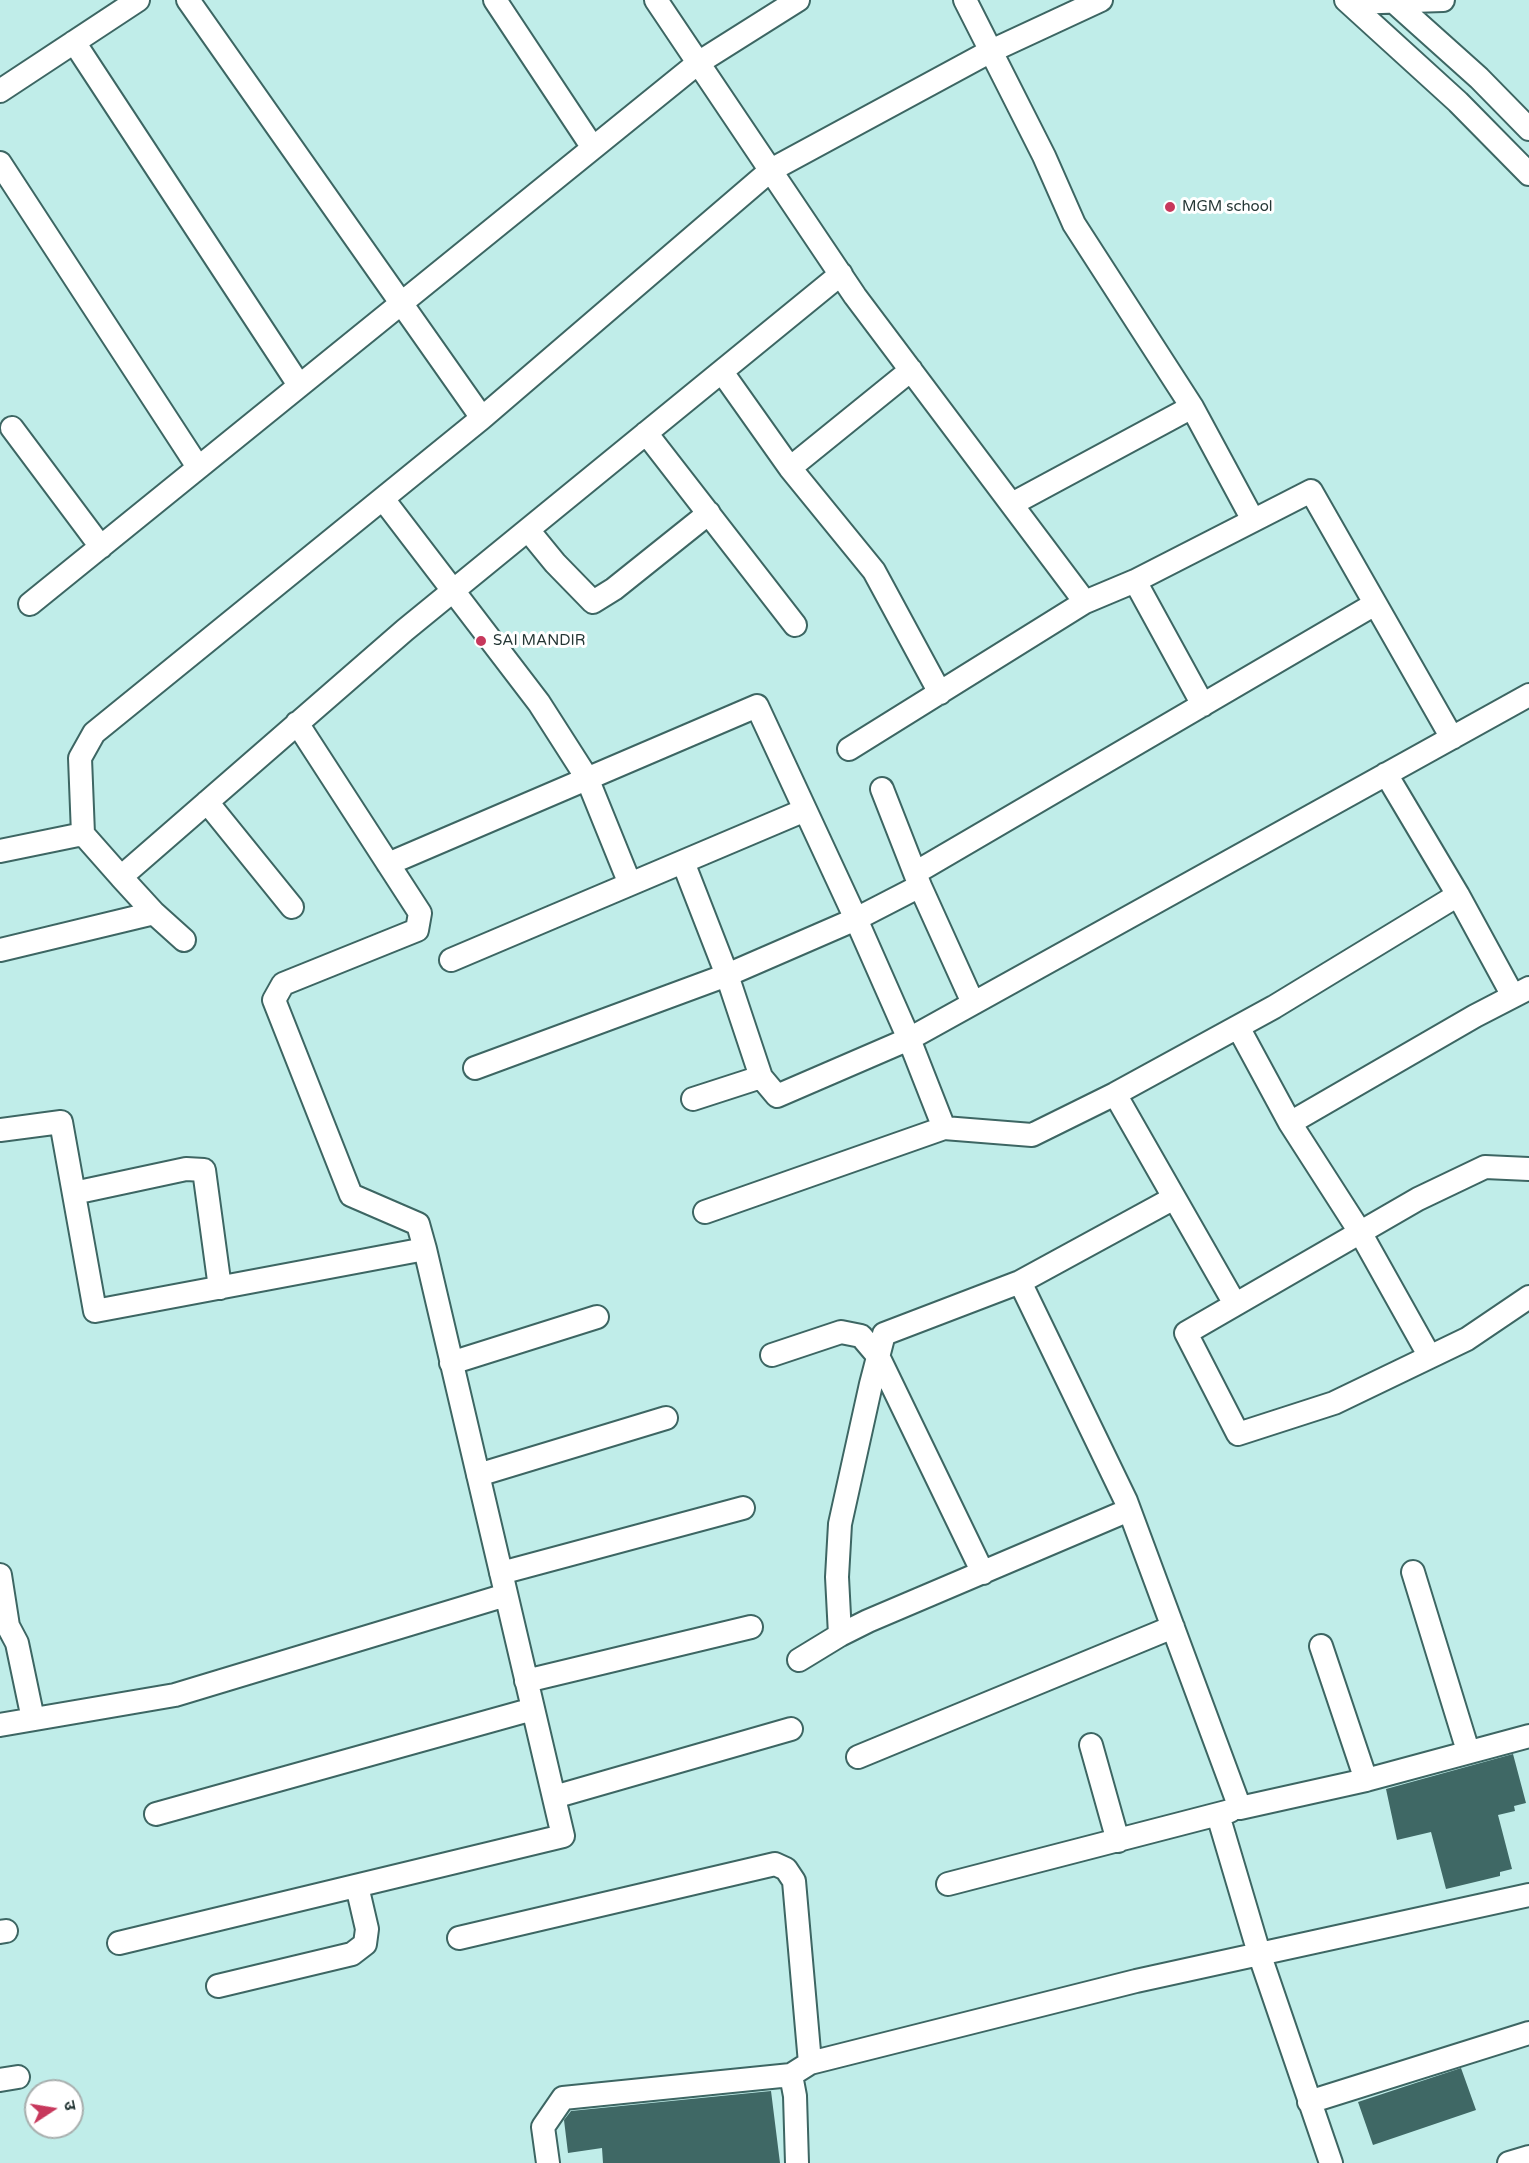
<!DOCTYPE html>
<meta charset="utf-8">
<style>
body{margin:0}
#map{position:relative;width:1529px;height:2163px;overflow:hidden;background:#c0ede9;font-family:"Varela Round","Noto Sans Devanagari",sans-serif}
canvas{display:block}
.north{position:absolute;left:24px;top:2079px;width:60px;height:60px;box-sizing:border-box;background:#fff;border:2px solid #a8afae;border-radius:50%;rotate:78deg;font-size:16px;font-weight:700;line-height:24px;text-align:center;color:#253735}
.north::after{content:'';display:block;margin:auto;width:21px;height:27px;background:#c7385c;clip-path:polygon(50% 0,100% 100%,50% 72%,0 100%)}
</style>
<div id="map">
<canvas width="1529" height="2163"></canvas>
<div class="north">उ</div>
</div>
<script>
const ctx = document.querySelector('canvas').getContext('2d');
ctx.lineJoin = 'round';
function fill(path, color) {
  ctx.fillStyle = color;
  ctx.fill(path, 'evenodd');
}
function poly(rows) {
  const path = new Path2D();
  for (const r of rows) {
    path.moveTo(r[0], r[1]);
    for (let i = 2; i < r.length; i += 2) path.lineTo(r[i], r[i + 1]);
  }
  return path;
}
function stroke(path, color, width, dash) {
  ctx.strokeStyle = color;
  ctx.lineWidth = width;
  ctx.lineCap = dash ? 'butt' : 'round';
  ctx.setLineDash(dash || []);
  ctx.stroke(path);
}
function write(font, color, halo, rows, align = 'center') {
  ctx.font = font + ' "Varela Round",sans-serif';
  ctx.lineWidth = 6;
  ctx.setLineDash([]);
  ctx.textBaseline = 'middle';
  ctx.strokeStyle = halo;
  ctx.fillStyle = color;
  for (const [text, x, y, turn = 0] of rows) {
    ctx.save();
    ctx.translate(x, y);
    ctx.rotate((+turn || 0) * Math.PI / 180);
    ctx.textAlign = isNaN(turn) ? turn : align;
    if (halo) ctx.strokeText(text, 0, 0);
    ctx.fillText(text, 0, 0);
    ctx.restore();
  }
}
fill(poly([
 [1513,1754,1526,1803,1514,1806,1515,1811,1498,1815,1512,1869,1500,1872,1500,1876,1446,1889,1431,1832,1397,1840,1386,1789],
 [1461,2068,1476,2110,1373,2145,1358,2102],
 [771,2091,780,2163,603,2163,602,2148,568,2153,564,2120,571,2111]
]), '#3f6865');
const minor = poly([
 [495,0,593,148],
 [656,0,855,296,1085,602],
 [965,0,1044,156,1074,224,1192,407,1253,520],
 [1346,0,1458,102,1529,174],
 [1392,0,1479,78,1529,129],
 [1350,3,1443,0],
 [74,42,299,385],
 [0,91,138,0],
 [0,163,198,467],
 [911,370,790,468,874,571,940,693],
 [722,372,790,468],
 [482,418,771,170,989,52,1101,0],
 [12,428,101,547],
 [646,433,795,625],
 [383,499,539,703,587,778,630,884],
 [1012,504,1192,407],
 [528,530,555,563,593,602,614,589,709,513],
 [1135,581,1203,705],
 [30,604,698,63,798,0],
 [849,749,1085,602,1135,581,1311,491,1452,738],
 [207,802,292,907],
 [83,834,80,758,94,733,482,418,188,0],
 [0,851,83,834,121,877,405,630,841,274],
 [388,864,757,706,856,919,920,886,882,789],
 [915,873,1375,604],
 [920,886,973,1003],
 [1458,895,1513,996],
 [154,913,184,940],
 [0,950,154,913,121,877],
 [451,960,805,810],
 [1238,1027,1290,1123],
 [475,1068,727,975,856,919,909,1039,777,1096,761,1077,727,975,683,862],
 [1115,1094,1235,1304],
 [693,1099,761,1077],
 [944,1128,1032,1135,1115,1094,1274,1007,1458,895,1386,774],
 [0,1130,61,1122,95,1311,425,1249,418,1224,351,1195,274,1000,283,984,417,930,420,913,297,723],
 [1529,1169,1485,1167,1418,1199,1186,1333,1238,1434,1334,1403,1467,1339,1529,1297],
 [74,1193,186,1169,204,1170,220,1288],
 [1174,1198,1020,1282,1126,1501,1240,1808,1366,1780,1529,1736],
 [705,1212,944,1128,909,1039,1529,695],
 [1020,1282,884,1334,871,1384,840,1524,837,1577,840,1635,868,1621,1129,1510],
 [772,1355,841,1332,861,1336,878,1356,983,1573],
 [1430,1357,1360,1232,1290,1123,1475,1016,1529,988],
 [451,1363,597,1317],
 [478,1475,666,1418],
 [1413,1572,1468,1751],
 [501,1573,743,1508],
 [0,1575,8,1626,17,1643,33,1719],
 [1321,1646,1366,1780],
 [799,1660,840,1635],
 [526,1681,751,1627],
 [0,1725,175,1695,506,1595],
 [1091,1745,1118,1841],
 [858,1757,1173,1627],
 [554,1797,791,1729],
 [156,1814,533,1709],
 [1218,1815,1259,1953,1331,2163],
 [948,1884,1230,1811],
 [0,1932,6,1931],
 [459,1938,775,1864,786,1869,794,1881,810,2063],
 [119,1943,563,1836,425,1249],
 [218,1986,352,1954,365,1944,367,1929,357,1886],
 [0,2080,18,2077],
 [1309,2102,1529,2033],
 [548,2163,543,2127,563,2098,791,2075],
 [797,2163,795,2096,791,2075,810,2063,1136,1981,1529,1895],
 [1509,2163,1529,2157]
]);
stroke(minor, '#3d6663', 26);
stroke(minor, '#fff', 22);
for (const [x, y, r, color] of [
 [1170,207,6,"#c7385c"],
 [481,641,6,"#c7385c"]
]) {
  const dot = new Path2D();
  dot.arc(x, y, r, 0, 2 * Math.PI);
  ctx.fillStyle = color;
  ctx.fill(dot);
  stroke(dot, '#fff', 2);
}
write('15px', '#253735', '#fff', [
 ["MGM school",1182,207],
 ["SAI MANDIR",493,641]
], 'left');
</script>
